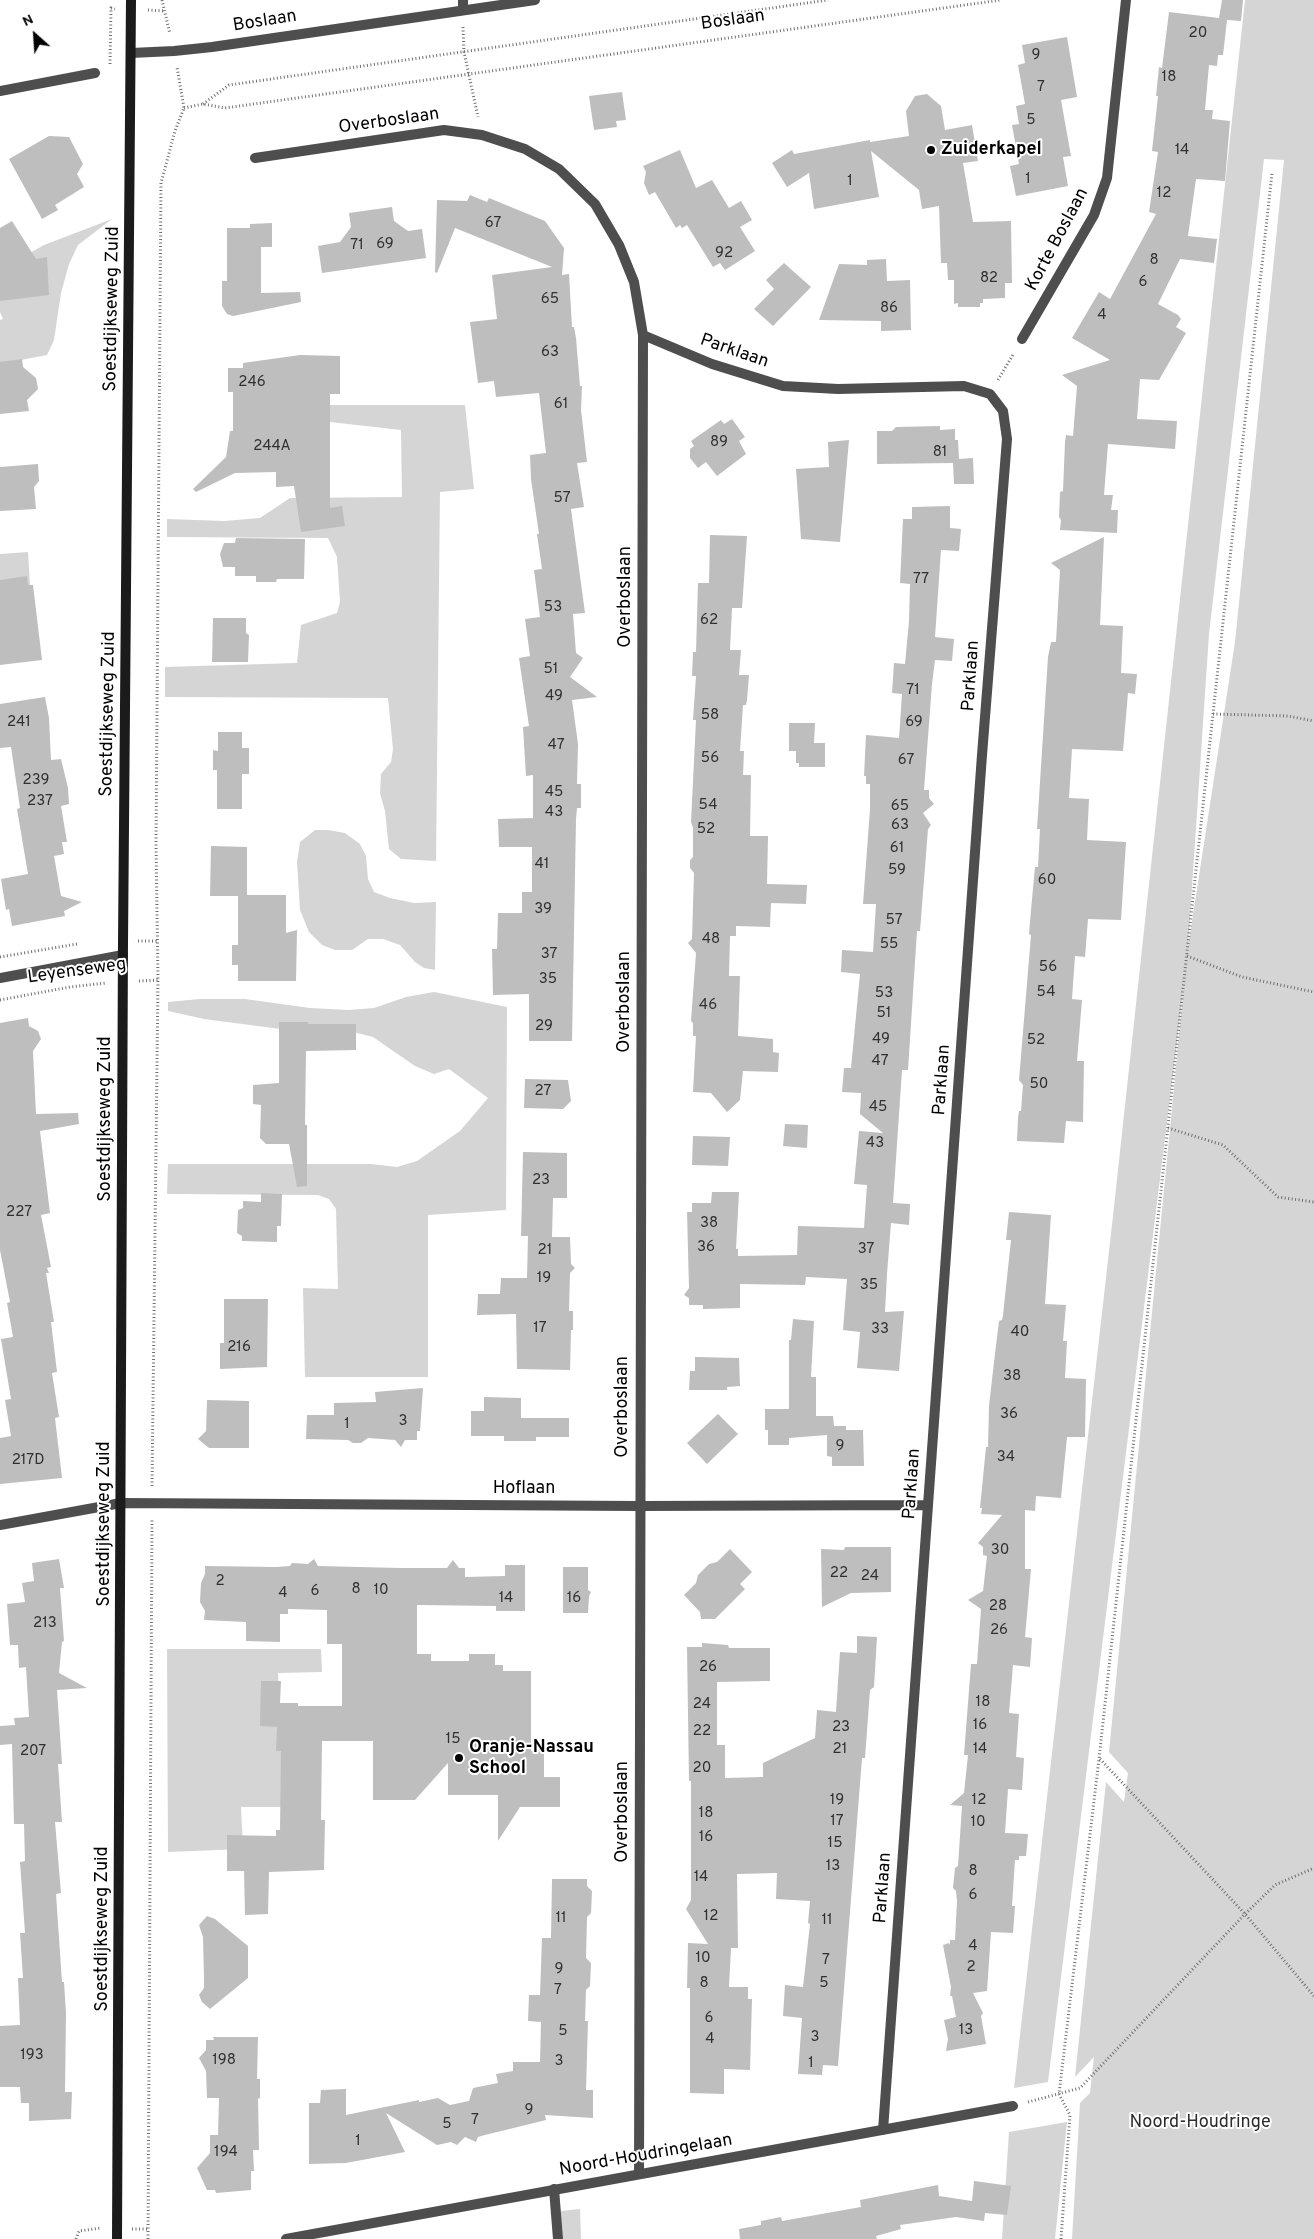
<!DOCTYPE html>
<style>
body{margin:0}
#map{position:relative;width:1314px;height:2239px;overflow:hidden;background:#fff;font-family:Overpass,sans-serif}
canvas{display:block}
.north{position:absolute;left:10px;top:10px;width:50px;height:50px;-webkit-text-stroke:4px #fff;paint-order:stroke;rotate:334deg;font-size:14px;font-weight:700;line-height:20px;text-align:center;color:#000}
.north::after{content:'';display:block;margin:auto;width:18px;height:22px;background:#000;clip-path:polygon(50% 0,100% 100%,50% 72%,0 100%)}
</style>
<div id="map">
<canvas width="1314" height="2239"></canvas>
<div class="north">N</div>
</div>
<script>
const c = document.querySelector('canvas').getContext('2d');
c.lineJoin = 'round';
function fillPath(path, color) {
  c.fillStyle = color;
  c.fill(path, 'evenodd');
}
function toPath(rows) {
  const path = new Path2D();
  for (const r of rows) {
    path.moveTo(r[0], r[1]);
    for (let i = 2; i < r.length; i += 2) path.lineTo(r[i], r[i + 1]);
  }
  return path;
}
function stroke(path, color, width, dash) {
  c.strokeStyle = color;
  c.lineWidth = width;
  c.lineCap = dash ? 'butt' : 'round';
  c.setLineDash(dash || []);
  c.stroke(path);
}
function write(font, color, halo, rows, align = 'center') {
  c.font = font + ' Overpass,sans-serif';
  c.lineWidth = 4;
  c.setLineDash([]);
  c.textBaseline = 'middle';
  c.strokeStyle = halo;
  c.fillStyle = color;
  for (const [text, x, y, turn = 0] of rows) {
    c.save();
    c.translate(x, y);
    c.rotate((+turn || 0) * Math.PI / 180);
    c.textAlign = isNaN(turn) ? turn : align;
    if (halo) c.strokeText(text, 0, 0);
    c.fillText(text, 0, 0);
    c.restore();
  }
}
fillPath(toPath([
 [1245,0,1314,0,1314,2239,1072,2239,1080,2103,1090,2093,1094,2057,1075,2077,1106,1782,1124,1802,1128,1773,1109,1752,1184,985,1048,2082,1014,2088,1113,1216],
 [1264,159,1284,160,1235,642,1188,947,1209,634],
 [112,219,78,245,69,264,61,293,54,340,47,355,0,364,0,320,3,319,0,312,0,290,17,260,44,245],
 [330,405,465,405,474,489,440,492,436,861,401,859,389,849,385,811,380,793,381,774,391,762,393,749,388,698,165,697,165,667,297,663,301,625,337,613,340,602,337,557,328,538,167,537,167,519,224,521,260,518,290,498,402,497,401,430,330,422],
 [28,552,31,601,0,604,0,554],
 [315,830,328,830,345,833,360,844,366,856,368,879,374,892,390,898,414,903,436,902,435,970,424,968,415,962,400,945,383,939,368,939,352,950,335,950,322,945,309,932,300,910,297,862,300,842],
 [434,992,507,1007,506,1210,428,1215,428,1377,305,1377,303,1288,338,1289,336,1209,329,1199,318,1195,167,1194,168,1164,371,1164,397,1167,417,1161,460,1131,488,1098,449,1069,434,1074,415,1066,373,1037,353,1032,334,1036,204,1019,168,1011,168,1002,200,999,245,999,310,1008,349,1010,374,1008,406,997],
 [167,1649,321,1649,322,1672,278,1673,285,1807,241,1807,243,1849,168,1852],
 [1067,2122,1055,2239,1002,2239,1009,2132],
 [580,2209,581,2239,561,2239,561,2211]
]), '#d5d5d5');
fillPath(toPath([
 [1222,0,1243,0,1241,21,1227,20,1223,55,1218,55,1217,66,1209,65,1205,110,1213,110,1212,119,1230,121,1225,181,1196,179,1188,236,1217,239,1214,263,1180,259,1158,304,1178,315,1181,319,1176,327,1186,333,1159,380,1140,379,1137,419,1177,421,1175,449,1108,444,1104,495,1113,495,1111,510,1118,510,1117,533,1060,530,1061,520,1059,517,1060,492,1063,491,1065,442,1066,435,1073,436,1077,386,1062,375,1110,360,1072,338,1099,292,1110,299,1156,214,1149,212,1158,152,1152,151,1158,96,1156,96,1159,67,1162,68,1169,12,1219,18],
 [1067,37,1077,97,1061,100,1071,156,1063,157,1068,186,1016,196,1010,166,1019,164,1012,125,1019,124,1016,106,1025,104,1018,65,1025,63,1022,45],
 [622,92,626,120,616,121,617,127,594,130,589,96],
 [927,94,941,106,945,130,972,125,978,161,963,163,973,222,1011,221,1012,283,1005,283,1005,298,983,299,983,303,980,303,980,307,958,307,958,303,954,304,954,280,948,280,947,263,941,263,939,206,922,209,919,190,871,151,879,197,814,209,809,173,787,187,772,163,792,150,794,154,870,140,870,142,909,136,906,111,915,96],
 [49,136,69,137,83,164,77,174,84,187,55,205,58,210,42,219,9,159],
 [680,150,696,188,712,180,729,208,741,201,752,220,740,227,755,251,725,270,720,263,713,267,687,225,682,228,680,225,676,228,655,192,649,195,644,183,646,172,643,166],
 [470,195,487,202,489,198,545,221,564,248,562,275,569,274,572,327,574,327,576,338,580,386,582,386,581,410,587,462,577,463,584,507,571,509,585,613,573,614,576,653,583,658,570,677,597,697,572,700,578,744,577,784,581,784,581,808,577,808,576,819,572,1041,529,1041,529,994,493,995,492,949,497,949,498,913,522,913,522,892,532,892,532,847,499,847,498,819,533,818,533,775,526,776,523,727,529,726,519,658,530,656,525,619,540,617,534,570,542,569,537,534,539,534,531,479,530,455,546,453,539,393,496,397,494,381,478,383,470,322,497,319,492,275,552,267,455,228,437,273,435,272,437,200,467,201],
 [392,207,394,221,408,231,422,229,426,258,322,273,318,246,340,242,351,227,349,213],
 [12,221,36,259,47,257,49,295,0,301,0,228],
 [272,223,272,247,261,247,261,293,300,292,301,302,233,316,227,314,222,306,222,281,227,281,227,228,250,228,250,224],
 [886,259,887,281,910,280,911,330,881,331,881,321,819,320,839,264,867,265,867,260],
 [784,263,811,287,773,326,754,309,774,289,766,280],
 [300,355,340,356,340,394,330,394,330,508,342,506,345,526,301,532,294,486,276,487,276,472,235,473,196,492,193,489,226,457,230,431,233,431,233,392,228,392,228,368,243,368,243,363],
 [22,359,23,367,36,378,38,389,27,400,29,411,0,414,0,362],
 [732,419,745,437,739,441,746,454,717,476,706,462,698,468,690,458,690,449,694,446,691,441,721,420,724,424],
 [940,426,940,430,955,429,955,440,958,440,959,459,973,458,974,484,954,484,953,463,877,464,877,431,892,431,896,427],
 [849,440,840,542,801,539,796,469,829,467,828,442],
 [38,464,39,481,34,487,36,509,0,511,0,467],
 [950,506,950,528,961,529,959,551,941,550,935,637,954,639,952,661,935,660,932,684,924,790,929,790,929,798,934,804,923,813,931,825,928,829,920,931,917,931,908,1070,902,1070,893,1203,910,1204,909,1225,891,1223,887,1274,885,1312,904,1311,899,1371,857,1368,860,1332,843,1330,847,1279,806,1277,805,1285,740,1284,740,1308,703,1309,703,1305,689,1305,689,1298,684,1295,689,1288,687,1212,692,1212,692,1203,711,1203,712,1192,739,1192,736,1249,738,1249,738,1256,797,1255,798,1226,864,1228,867,1185,854,1184,859,1131,883,1133,860,1114,861,1093,842,1092,844,1068,851,1068,860,974,841,972,842,950,873,952,876,904,863,904,870,809,870,784,866,784,866,776,864,776,866,735,899,738,902,694,892,693,894,663,905,664,909,621,910,584,900,583,903,519,912,519,912,507],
 [710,535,747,536,742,608,732,608,730,650,741,650,739,675,749,675,747,700,746,705,743,705,740,751,744,751,743,775,751,775,750,836,768,836,767,884,807,885,806,904,771,903,770,927,736,926,736,936,730,936,729,976,740,976,738,1036,773,1039,773,1052,779,1053,778,1072,743,1071,740,1100,727,1112,711,1093,693,1092,696,1036,693,1036,693,1023,691,1021,696,953,688,943,692,939,694,873,690,868,690,860,693,857,693,828,691,822,696,720,693,720,696,676,692,676,693,652,696,652,698,583,709,583],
 [1104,537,1100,625,1123,626,1121,673,1137,674,1135,694,1128,693,1123,751,1072,749,1069,798,1089,799,1087,840,1126,842,1121,920,1088,919,1085,957,1075,956,1072,999,1082,1000,1077,1061,1084,1061,1083,1122,1066,1121,1064,1143,1017,1141,1018,1118,1019,1111,1021,1111,1023,1085,1019,1080,1031,935,1029,934,1031,910,1035,867,1038,867,1040,829,1037,829,1048,657,1051,642,1056,642,1060,570,1051,563],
 [236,538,305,539,304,579,277,579,276,582,256,582,256,576,235,576,235,567,223,567,220,554,224,543,235,543],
 [27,576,28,585,33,585,42,660,0,665,0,580],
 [213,618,246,618,246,633,249,635,248,662,212,662],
 [45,697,49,718,51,760,61,759,68,788,69,804,61,806,67,842,62,842,64,854,54,856,61,896,82,902,64,911,65,916,12,926,9,909,6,910,1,879,28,874,17,809,20,808,11,747,0,748,0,704],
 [789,723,815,723,814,743,825,743,825,767,799,767,799,763,796,763,796,751,789,751],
 [218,732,242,732,242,748,249,748,249,774,242,774,242,809,217,809,217,770,213,770,213,750,218,751],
 [211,846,247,847,247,895,286,895,286,933,297,930,296,981,238,981,238,965,232,965,232,945,238,945,238,896,210,896],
 [28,1018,29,1026,38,1031,41,1039,33,1051,36,1114,78,1113,79,1124,40,1131,50,1213,41,1215,51,1267,47,1268,49,1273,46,1273,54,1322,51,1322,57,1372,52,1373,59,1417,55,1418,62,1478,0,1484,0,1438,11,1436,5,1400,11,1399,1,1339,13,1337,7,1303,10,1302,0,1250,0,1023],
 [279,1022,308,1022,308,1024,356,1024,356,1050,306,1051,305,1125,307,1125,307,1186,297,1187,289,1144,266,1144,260,1138,261,1105,253,1104,253,1085,279,1083],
 [525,1079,568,1080,571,1101,563,1109,524,1108],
 [785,1124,808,1125,807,1148,783,1146],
 [693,1136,730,1137,728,1166,692,1165],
 [523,1152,567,1153,567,1198,553,1198,552,1237,570,1237,571,1264,575,1268,570,1273,569,1311,573,1311,573,1330,571,1330,570,1370,517,1369,516,1314,477,1315,478,1294,500,1294,501,1278,527,1278,528,1236,521,1236],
 [261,1193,282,1194,281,1226,277,1226,277,1242,242,1241,242,1236,237,1233,238,1210,243,1208,243,1201,261,1202],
 [1009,1212,1051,1215,1045,1304,1066,1305,1063,1341,1067,1341,1065,1378,1086,1379,1085,1437,1067,1437,1061,1498,1036,1496,1035,1511,1025,1510,1025,1569,1031,1569,1025,1637,1032,1638,1030,1667,1013,1665,1009,1713,1019,1714,1016,1757,1024,1758,1022,1790,1008,1789,1005,1833,1028,1834,1026,1856,1019,1856,1019,1860,1015,1860,1012,1906,1015,1906,1013,1933,991,1932,987,1991,973,1993,983,2013,981,2016,986,2044,946,2051,948,2039,944,2020,956,2017,952,1996,950,1996,951,1987,943,1945,949,1943,950,1945,950,1940,955,1940,957,1901,956,1891,953,1888,955,1868,958,1866,962,1806,950,1805,964,1793,968,1755,964,1755,971,1664,977,1664,981,1609,968,1600,983,1591,987,1556,983,1555,983,1547,978,1543,1002,1515,981,1514,982,1508,980,1508,986,1447,988,1447,989,1406,994,1362,999,1321,1002,1320,1003,1315,1011,1240,1006,1240],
 [224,1299,268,1299,267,1367,220,1369,220,1343,224,1343],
 [793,1319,814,1321,811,1377,816,1377,816,1416,833,1416,834,1426,846,1426,846,1430,863,1430,864,1466,832,1466,832,1457,827,1456,827,1435,789,1438,789,1445,768,1445,768,1430,765,1430,765,1409,789,1409,789,1340,791,1340],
 [695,1357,739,1358,740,1386,727,1387,727,1390,689,1390,690,1371,695,1371],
 [423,1388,420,1431,417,1431,417,1440,405,1440,401,1447,395,1440,368,1438,361,1443,353,1443,348,1440,306,1439,307,1415,334,1415,334,1403,376,1402,375,1392],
 [484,1397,521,1398,521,1418,569,1418,569,1437,536,1437,536,1441,504,1441,504,1436,471,1436,471,1411,484,1411],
 [207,1400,249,1401,249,1448,209,1448,198,1439,206,1431],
 [718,1414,738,1434,707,1464,687,1443],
 [845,1547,891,1547,891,1592,851,1593,822,1607,821,1549,844,1550],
 [730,1549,752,1572,740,1584,745,1589,715,1619,701,1619,700,1612,684,1595,696,1583,698,1575,709,1564,717,1562],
 [59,1559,64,1588,60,1588,64,1641,62,1642,59,1673,87,1688,57,1690,62,1764,58,1764,62,1822,55,1822,61,1893,56,1894,62,1982,64,1982,66,2013,65,2092,72,2092,71,2119,29,2121,29,2103,21,2103,20,2087,0,2087,0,2026,20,2025,18,1978,23,1978,20,1933,25,1933,20,1862,25,1861,24,1824,14,1824,12,1744,0,1745,0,1726,15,1725,14,1718,29,1717,26,1667,19,1668,18,1645,10,1645,7,1604,25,1602,22,1583,34,1581,32,1563],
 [314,1559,318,1566,401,1568,447,1568,453,1560,459,1568,465,1568,465,1577,505,1576,505,1565,525,1565,525,1611,496,1611,496,1606,417,1605,417,1654,431,1654,431,1661,469,1661,469,1654,495,1654,495,1665,503,1665,503,1671,531,1671,531,1751,544,1751,544,1777,560,1777,560,1807,520,1807,498,1841,498,1795,448,1795,448,1763,415,1800,373,1800,373,1741,322,1741,321,1820,325,1820,324,1870,269,1872,268,1914,245,1915,244,1871,227,1871,227,1835,276,1836,276,1830,280,1830,281,1751,276,1751,277,1727,260,1726,261,1681,281,1681,280,1703,298,1703,298,1706,342,1706,342,1644,327,1644,327,1610,288,1609,288,1614,280,1614,280,1642,246,1641,246,1622,204,1620,205,1611,200,1602,201,1583,205,1574,205,1566,276,1567,290,1566,292,1563,308,1564],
 [563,1567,588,1567,588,1590,591,1592,589,1596,588,1613,563,1613],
 [857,1636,877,1637,874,1687,870,1690,865,1758,862,1758,838,2066,823,2065,822,2075,798,2074,802,2018,783,2016,785,1985,803,1987,810,1924,808,1923,810,1901,776,1899,777,1873,737,1874,738,1948,731,1948,729,1987,748,1987,748,1999,752,1999,750,2070,724,2069,724,2094,690,2093,690,1988,687,1988,688,1943,708,1944,686,1909,691,1900,691,1781,689,1781,687,1647,702,1647,702,1643,728,1645,729,1648,770,1648,770,1681,717,1682,717,1745,725,1745,725,1778,763,1777,763,1763,815,1738,817,1710,836,1712,840,1652,857,1653],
 [552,1879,587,1879,587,1886,592,1891,591,1913,587,1917,586,1958,591,1963,590,1986,586,1990,585,2021,588,2021,586,2090,593,2090,593,2118,545,2115,546,2120,485,2135,478,2137,476,2142,465,2137,457,2145,451,2142,437,2145,386,2113,405,2152,346,2163,309,2164,309,2103,320,2103,321,2090,346,2089,346,2115,419,2100,419,2102,438,2098,450,2105,469,2101,473,2088,498,2083,496,2074,513,2071,513,2062,540,2062,541,2022,528,2021,529,1995,540,1995,542,1938,551,1938],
 [207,1916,215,1919,248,1946,248,1978,210,2009,202,2002,199,1995,204,1988,204,1978,203,1937,199,1925],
 [213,2037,258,2037,257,2079,260,2079,260,2099,258,2098,259,2150,253,2150,254,2171,251,2171,251,2190,216,2193,215,2190,207,2190,197,2168,210,2153,210,2135,218,2135,219,2098,207,2098,206,2071,199,2058,206,2050,206,2040,214,2040],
 [974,2181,1011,2186,1007,2215,985,2213,984,2221,956,2217,900,2225,901,2229,876,2236,877,2239,740,2239,739,2229,761,2225,761,2221,781,2217,782,2221,861,2207,860,2200,938,2185,939,2196,972,2201]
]), '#bebebe');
stroke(toPath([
 [162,0,170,34],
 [148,10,165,11],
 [463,27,464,52,478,117],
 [110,64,111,8,115,9],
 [203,104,229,85,828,0],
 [184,108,203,104,225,108,1001,0],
 [998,380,1014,353],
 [1213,714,1288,716,1314,721],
 [138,941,158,941],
 [1187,956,1242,977,1314,992],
 [0,957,77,944],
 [139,981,158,980],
 [0,1000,70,987,106,983],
 [1168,1128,1223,1145,1278,1197,1314,1202],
 [152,1486,158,980,156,844,161,183,175,131,184,108,177,67],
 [1100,1759,1245,1914,1314,1996],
 [1028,2102,1080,2088,1245,1914,1275,1885,1314,1868],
 [132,2229,149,2229],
 [76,2239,79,2231,101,2228],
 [148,2239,152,1520],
 [1061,2239,1070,2115,1059,2094,1099,1759,1272,173]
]), '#707070', 3, [1, 2.5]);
stroke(toPath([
 [554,2189,558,2239]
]), '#4e4e4e', 10);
stroke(toPath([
 [463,0,463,9],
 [0,91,95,73],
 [255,158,444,130,482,135,525,149,559,169,595,204,619,245,634,282,643,335,639,2174],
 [643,335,712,364,783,386,838,389,964,386,990,394,1003,411,1007,439,982,755,883,2130],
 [1022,339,1094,215,1107,178,1126,0],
 [0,1525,121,1503,639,1506,928,1505],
 [286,2239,1013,2106]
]), '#4e4e4e', 10);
stroke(toPath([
 [131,53,174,51,212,47,535,0],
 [0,978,123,955]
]), '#4e4e4e', 10);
stroke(toPath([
 [117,2239,123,942,131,0]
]), '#1b1b1b', 10);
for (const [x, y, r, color] of [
 [931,150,5,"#000"],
 [459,1758,5,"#000"]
]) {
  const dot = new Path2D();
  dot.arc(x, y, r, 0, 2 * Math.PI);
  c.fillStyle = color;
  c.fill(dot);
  stroke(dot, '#fff', 2);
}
write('15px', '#303030', null, [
 ["20",1198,34],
 ["9",1036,56],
 ["18",1169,78],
 ["7",1041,88],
 ["5",1031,121],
 ["14",1182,151],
 ["1",1028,180],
 ["1",850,182],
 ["12",1164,194],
 ["67",493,224],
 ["69",385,245],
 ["71",357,246],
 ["92",724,254],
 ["8",1154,261],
 ["82",989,279],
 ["6",1143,283],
 ["65",550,300],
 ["86",889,309],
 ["4",1102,316],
 ["63",550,353],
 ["246",252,383],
 ["61",561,405],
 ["89",719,443],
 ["244A",272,447],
 ["81",940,453],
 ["57",562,499],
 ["77",921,580],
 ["53",553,608],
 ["62",709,621],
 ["51",551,670],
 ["71",913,691],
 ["49",554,697],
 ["58",710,716],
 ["241",19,723],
 ["69",914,723],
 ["47",556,746],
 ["56",710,759],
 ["67",906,761],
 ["239",36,781],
 ["45",554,793],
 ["237",40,802],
 ["54",708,806],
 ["65",900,807],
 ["43",554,813],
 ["63",900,826],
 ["52",706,830],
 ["61",897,849],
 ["41",542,865],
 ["59",897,871],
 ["60",1047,881],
 ["39",543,910],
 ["57",894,921],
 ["48",711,940],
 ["55",889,945],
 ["37",549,955],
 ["56",1048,968],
 ["35",548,980],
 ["54",1046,993],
 ["53",884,994],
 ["46",708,1006],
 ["51",884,1014],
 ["29",544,1027],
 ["49",881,1040],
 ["52",1036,1041],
 ["47",880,1062],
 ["50",1039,1085],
 ["27",543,1092],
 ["45",878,1108],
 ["43",875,1144],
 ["23",541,1181],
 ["227",19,1213],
 ["38",709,1224],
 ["36",706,1248],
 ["37",866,1250],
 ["21",545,1251],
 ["19",544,1279],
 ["35",869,1286],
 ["17",540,1329],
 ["33",880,1330],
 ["40",1020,1333],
 ["216",239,1348],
 ["38",1012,1377],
 ["36",1009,1415],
 ["3",403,1422],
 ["1",347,1425],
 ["9",840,1447],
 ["34",1006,1458],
 ["217D",28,1461],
 ["30",1000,1551],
 ["22",839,1574],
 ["24",870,1577],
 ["2",220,1582],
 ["8",356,1590],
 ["10",381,1591],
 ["6",315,1592],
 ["4",283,1594],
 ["14",506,1599],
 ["16",574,1599],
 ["28",998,1607],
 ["213",45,1624],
 ["26",999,1631],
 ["26",708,1668],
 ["18",983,1703],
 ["24",702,1705],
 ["16",980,1726],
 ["23",841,1728],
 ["22",702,1732],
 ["15",453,1740],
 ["21",840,1750],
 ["14",980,1750],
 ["207",33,1752],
 ["20",702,1769],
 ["19",837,1801],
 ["12",979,1801],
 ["18",706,1814],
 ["17",837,1822],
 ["10",978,1823],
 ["16",706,1838],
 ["15",835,1844],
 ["13",833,1867],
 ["8",973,1872],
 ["14",701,1878],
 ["6",973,1896],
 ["12",711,1917],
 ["11",561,1919],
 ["11",827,1921],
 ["4",973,1947],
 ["10",703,1959],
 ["7",826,1961],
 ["2",971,1968],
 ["9",559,1970],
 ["8",704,1984],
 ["5",824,1984],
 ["7",558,1991],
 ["6",709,2019],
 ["13",966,2031],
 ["5",563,2032],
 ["3",815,2038],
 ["4",710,2040],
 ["193",32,2056],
 ["198",224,2061],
 ["3",559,2062],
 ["1",811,2064],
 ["9",529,2111],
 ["7",475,2121],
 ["5",447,2125],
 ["1",358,2142],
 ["194",226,2153]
]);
write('18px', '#000', '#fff', [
 ["Boslaan",733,21,-8],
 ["Boslaan",265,22,-9],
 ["Overboslaan",389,122,-8],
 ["Korte Boslaan",1058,240,-62],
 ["Soestdijkseweg Zuid",113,309,-89],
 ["Parklaan",734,352,19],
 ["Overboslaan",626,597,-90],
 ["Parklaan",972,676,-86],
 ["Soestdijkseweg Zuid",109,714,-89],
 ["Leyenseweg",77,972,-8],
 ["Overboslaan",625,1002,-90],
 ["Parklaan",943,1080,-86],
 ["Soestdijkseweg Zuid",106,1119,-90],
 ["Overboslaan",623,1407,-90],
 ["Parklaan",913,1484,-86],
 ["Hoflaan",524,1489],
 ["Soestdijkseweg Zuid",105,1524,-90],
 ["Overboslaan",623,1812,-90],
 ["Parklaan",884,1888,-86],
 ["Soestdijkseweg Zuid",103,1929,-90],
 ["Noord-Houdringelaan",646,2156,-10]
]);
write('bold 18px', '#000', '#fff', [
 ["Zuiderkapel",941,150],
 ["Oranje-Nassau",469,1748],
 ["School",469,1769]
], 'left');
write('18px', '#2c2c2c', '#fff', [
 ["Noord-Houdringe",1200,2123]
]);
</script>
